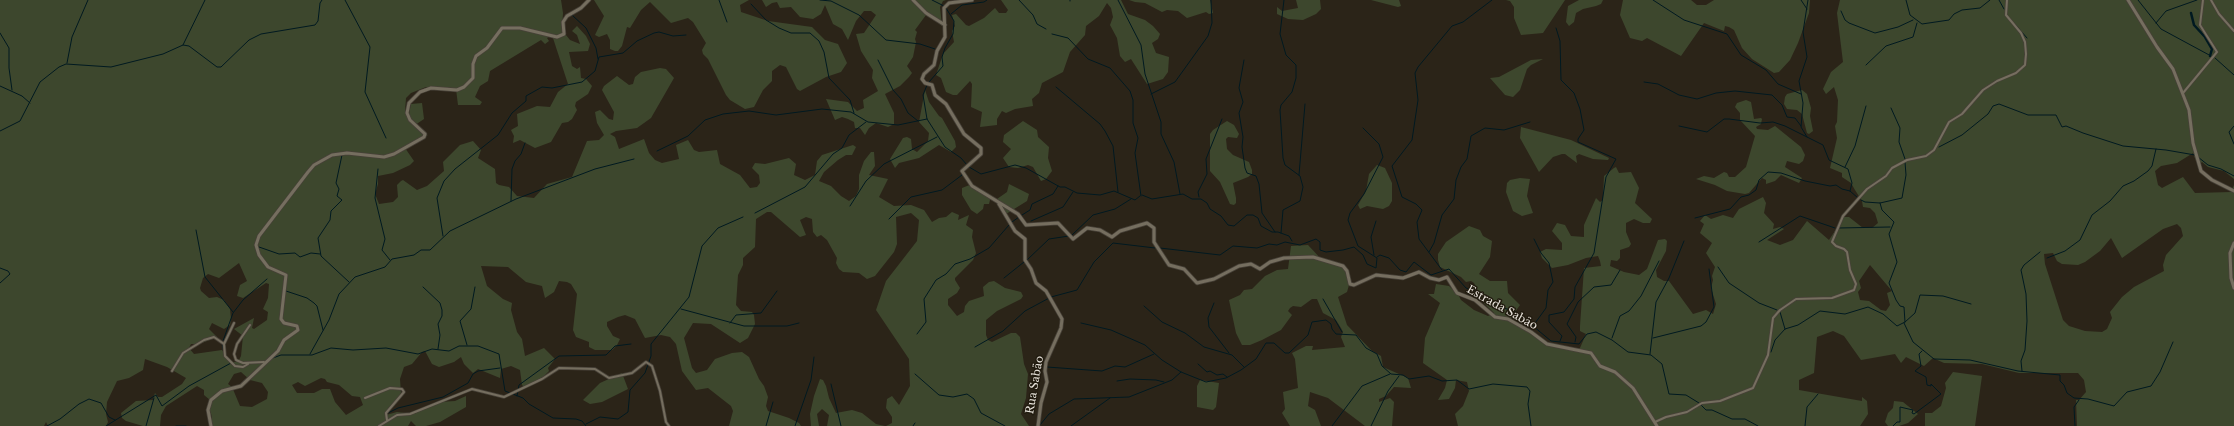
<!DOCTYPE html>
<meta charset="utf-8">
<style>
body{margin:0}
canvas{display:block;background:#2b2418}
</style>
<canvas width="2234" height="426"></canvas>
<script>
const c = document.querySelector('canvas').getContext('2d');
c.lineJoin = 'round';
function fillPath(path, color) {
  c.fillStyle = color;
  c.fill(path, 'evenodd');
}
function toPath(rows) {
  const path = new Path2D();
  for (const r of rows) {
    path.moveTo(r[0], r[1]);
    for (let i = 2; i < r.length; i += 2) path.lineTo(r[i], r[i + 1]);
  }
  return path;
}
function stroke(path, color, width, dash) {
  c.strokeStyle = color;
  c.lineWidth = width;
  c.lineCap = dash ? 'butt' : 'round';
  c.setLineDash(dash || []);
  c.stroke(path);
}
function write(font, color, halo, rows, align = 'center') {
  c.font = font + ' "Libre Baskerville",serif';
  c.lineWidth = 3;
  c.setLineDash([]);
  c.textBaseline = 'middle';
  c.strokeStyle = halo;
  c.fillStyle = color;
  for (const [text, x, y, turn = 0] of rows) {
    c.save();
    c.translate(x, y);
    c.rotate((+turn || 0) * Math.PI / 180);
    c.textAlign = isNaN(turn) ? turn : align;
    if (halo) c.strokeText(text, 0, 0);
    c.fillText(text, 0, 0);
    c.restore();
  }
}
fillPath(toPath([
 [0,0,561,0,563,13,562,30,570,40,580,44,577,35,572,31,577,26,586,36,590,44,588,51,569,52,572,66,577,69,580,67,581,78,586,79,592,86,588,94,576,102,575,106,577,110,572,119,568,122,562,123,551,142,535,148,520,140,513,143,514,136,511,130,518,126,517,114,537,106,550,107,558,92,568,84,552,35,547,38,549,41,545,44,541,40,490,71,488,81,480,86,475,97,482,102,480,105,458,105,456,89,447,87,426,87,411,93,406,98,405,111,407,114,409,114,411,104,422,103,424,119,415,125,425,135,428,135,405,148,414,161,410,165,393,173,378,176,378,184,375,194,379,204,393,202,398,197,397,185,401,181,403,180,417,190,427,186,444,171,443,162,460,145,473,141,481,150,478,158,495,169,496,183,499,185,509,187,517,196,534,198,547,184,572,177,587,141,599,140,604,135,597,123,595,112,600,110,609,119,613,120,614,112,602,90,604,86,617,76,629,85,633,84,635,77,641,72,660,68,666,69,674,78,651,118,637,128,616,131,610,134,615,137,619,149,644,139,649,153,655,160,662,163,679,159,676,145,688,140,694,150,699,152,717,150,720,164,740,175,750,188,757,187,760,183,759,175,752,168,755,163,765,164,789,158,796,164,794,175,805,180,815,175,817,161,822,155,853,145,856,147,852,155,846,155,838,160,824,172,819,181,831,186,841,196,849,201,856,196,859,189,859,175,864,161,871,152,874,152,875,166,869,175,888,179,879,197,894,206,911,205,924,210,932,222,939,218,946,217,952,212,959,215,958,220,969,215,966,225,973,230,972,237,976,253,973,260,955,278,955,280,960,288,957,293,948,299,948,305,957,316,964,312,965,306,969,301,984,296,983,287,989,282,994,281,1005,288,1021,292,1023,296,1021,299,997,311,986,320,986,335,988,340,992,342,1011,333,1016,333,1020,337,1024,364,1028,374,1026,398,1021,414,1029,426,886,426,892,423,892,417,886,408,887,399,892,396,899,405,910,386,909,359,876,310,886,281,917,241,919,220,911,213,896,217,897,244,894,252,875,276,867,279,859,273,843,272,839,269,836,263,837,258,827,240,821,235,817,237,813,232,812,219,806,217,800,220,806,235,800,237,771,212,767,212,756,219,755,247,743,258,743,265,738,275,736,305,741,311,752,312,754,315,755,324,748,338,740,343,711,324,693,323,684,338,692,368,696,373,707,370,715,359,732,353,742,352,749,357,759,379,764,386,768,397,766,406,768,411,789,418,799,423,801,426,729,426,733,411,731,406,708,388,696,390,682,371,676,344,670,337,661,335,645,338,635,319,625,315,618,317,607,322,607,326,613,336,620,339,617,345,612,350,595,350,589,347,589,342,576,337,573,330,577,294,571,284,567,282,559,281,554,292,545,298,542,286,526,282,508,267,481,266,487,286,503,299,512,303,511,310,517,332,522,339,525,356,544,348,555,359,548,368,549,371,543,377,524,387,522,385,520,370,511,366,501,369,500,378,478,369,473,373,464,364,461,357,454,362,439,367,432,364,425,351,422,352,412,364,404,367,400,379,401,393,386,415,397,412,414,414,439,402,455,401,466,396,466,407,440,422,426,426,416,426,411,421,408,426,210,426,212,417,208,404,210,400,204,395,204,390,197,386,166,406,161,415,160,426,143,426,126,421,122,418,121,413,136,401,153,400,155,393,158,397,162,397,182,384,186,378,167,367,145,359,143,370,129,378,117,381,107,402,106,414,108,422,106,426,48,426,46,422,44,426,0,426],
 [239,263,247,281,240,285,237,296,243,298,266,283,269,284,268,298,263,309,268,312,267,320,254,329,252,328,254,318,234,329,243,336,241,356,238,362,230,362,222,350,194,354,189,348,191,344,199,344,217,337,209,329,212,323,224,329,230,325,231,319,230,309,224,300,217,297,209,298,201,291,200,288,203,278,208,274,219,278],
 [241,372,250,380,262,383,268,392,267,399,252,407,240,406,232,387,228,384,234,374],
 [321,378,325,379,327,382,339,385,352,396,360,397,363,405,346,415,335,402,330,389,322,389,314,393,297,393,292,385,298,382,305,386],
 [594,0,749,0,740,5,741,12,768,21,812,27,825,40,838,44,847,63,841,72,826,77,800,91,797,89,786,67,780,65,772,71,772,81,763,90,754,107,745,109,730,100,726,95,708,59,703,54,702,50,706,43,693,22,688,18,671,23,650,2,641,10,630,28,627,27,622,46,618,51,615,51,610,49,610,40,607,34,599,37,595,35,604,16],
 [762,0,946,0,943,1,940,7,942,26,929,15,926,15,915,30,917,32,915,39,916,42,913,57,907,66,912,73,909,77,900,86,885,94,894,113,894,124,888,127,876,123,869,128,865,135,860,128,855,128,854,122,848,119,842,117,835,120,826,99,848,102,857,111,864,108,863,100,878,91,872,78,873,70,861,51,856,34,864,33,876,15,871,11,864,11,856,21,848,40,842,29,833,24,825,5,821,14,813,19,800,17,791,7,780,8,777,2,772,3,766,7],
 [1001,0,1121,0,1128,14,1145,20,1153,26,1160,34,1158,39,1152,43,1156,53,1169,57,1168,72,1163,79,1147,84,1131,59,1125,62,1120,56,1117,38,1110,25,1113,17,1111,8,1107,3,1099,16,1086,26,1085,35,1070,52,1063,72,1042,83,1039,93,1032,99,1033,106,1015,109,1006,113,1002,111,997,119,997,125,980,127,982,112,971,107,972,84,970,81,957,95,953,95,946,92,941,78,936,75,943,54,954,42,952,31,955,26,952,15,956,14,966,25,969,26,984,18,995,8,999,13,1006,13,1008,10],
 [1129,0,1210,0,1213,13,1209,14,1206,12,1187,18,1178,11,1167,10,1162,12,1145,3,1135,2],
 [1296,0,1320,0,1321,9,1316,14,1303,20,1288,19,1277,14,1277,7,1282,11,1298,8],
 [1371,0,1399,0,1401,6,1398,7],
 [1506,0,1565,0,1543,33,1521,35,1514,18,1514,7,1510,1],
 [1579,0,1603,0,1601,4,1596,6,1583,9,1576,13,1574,22,1569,26,1566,22,1568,6],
 [1623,0,1691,0,1697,5,1706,5,1714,0,1810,0,1809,13,1798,43,1790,60,1779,72,1774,73,1752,59,1742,48,1734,30,1729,27,1725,26,1724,31,1704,23,1681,56,1647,38,1642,41,1630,38,1620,15],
 [1840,0,2234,0,2234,179,2224,171,2208,167,2202,162,2198,166,2193,153,2177,163,2161,166,2155,171,2158,185,2162,188,2183,177,2195,193,2231,192,2234,185,2234,426,2077,426,2076,400,2079,400,2086,392,2084,380,2078,373,2019,373,1982,364,1944,363,1933,358,1924,366,1906,357,1901,363,1895,354,1861,360,1844,336,1833,331,1817,337,1814,373,1799,380,1799,390,1862,401,1862,397,1867,401,1868,414,1860,426,1458,426,1455,414,1463,406,1469,391,1467,382,1456,380,1455,388,1449,399,1438,400,1445,388,1447,380,1423,363,1425,338,1440,303,1428,294,1434,294,1436,284,1449,286,1458,294,1461,300,1474,310,1488,316,1494,313,1483,302,1474,283,1471,281,1466,282,1461,277,1440,267,1438,260,1438,254,1446,242,1469,226,1480,230,1483,236,1492,241,1490,257,1479,274,1490,281,1507,281,1508,293,1520,305,1515,312,1515,320,1548,343,1573,348,1580,348,1586,334,1580,331,1580,326,1584,268,1601,266,1600,261,1598,256,1586,258,1568,265,1552,268,1542,258,1540,252,1546,249,1562,250,1562,243,1552,231,1557,223,1565,225,1571,236,1584,237,1584,225,1596,198,1600,202,1603,200,1604,176,1614,168,1616,167,1619,173,1631,172,1639,188,1635,203,1652,219,1650,223,1643,223,1634,219,1626,223,1626,232,1631,244,1629,247,1620,250,1620,258,1617,261,1611,260,1610,266,1624,272,1639,275,1647,269,1658,240,1665,239,1667,241,1666,251,1656,270,1657,277,1664,281,1669,281,1693,314,1706,310,1713,314,1716,304,1711,288,1713,280,1712,276,1715,267,1706,253,1712,243,1700,233,1704,224,1700,221,1705,215,1711,219,1723,215,1733,218,1739,209,1763,197,1766,203,1764,213,1774,224,1773,229,1780,227,1784,229,1767,240,1780,245,1793,240,1807,221,1829,240,1844,217,1849,217,1863,228,1872,228,1878,223,1875,213,1870,208,1863,207,1862,201,1855,190,1851,183,1842,177,1842,173,1830,168,1837,138,1835,126,1837,122,1838,100,1834,87,1826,94,1823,89,1831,72,1843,62,1837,13],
 [2177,224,2181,228,2183,236,2166,255,2163,265,2164,271,2134,287,2122,297,2110,312,2112,318,2107,329,2102,332,2085,331,2069,326,2063,320,2045,264,2044,254,2053,253,2057,261,2062,264,2078,265,2085,262,2100,251,2111,238,2122,258,2163,229],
 [1870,265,1892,291,1887,293,1890,305,1886,311,1881,310,1869,301,1860,300,1858,292,1861,288,1859,281],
 [1543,59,1531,65,1527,69,1520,90,1513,97,1505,95,1490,78,1499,77,1531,60],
 [925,90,929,102,939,116,942,118,955,141,956,147,951,152,939,145,919,158,899,163,895,168,890,159,903,138,907,137,911,139,912,149,917,152,928,141,929,133,919,122],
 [1802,90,1807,94,1811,108,1810,116,1813,131,1809,134,1807,133,1802,114,1797,110,1787,109,1784,104,1785,97,1787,94],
 [1746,100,1751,102,1754,119,1761,118,1762,119,1761,124,1756,127,1757,129,1768,130,1775,126,1801,147,1805,155,1803,161,1799,164,1787,161,1785,167,1802,178,1799,183,1781,175,1775,181,1766,184,1766,180,1762,178,1749,193,1745,194,1727,191,1715,185,1696,179,1704,176,1714,178,1724,172,1727,173,1729,177,1735,177,1746,167,1755,136,1740,120,1740,113,1735,107,1737,103],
 [1023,121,1037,130,1038,137,1049,147,1048,158,1052,171,1046,179,1041,181,1033,167,1028,165,1018,168,1009,167,1003,158,1011,149,1003,142,1004,135],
 [1227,121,1234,125,1239,134,1237,138,1228,137,1226,139,1227,149,1233,155,1249,162,1252,170,1252,174,1248,177,1233,183,1236,198,1236,203,1234,205,1230,204,1220,182,1210,171,1210,134,1213,130],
 [1521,127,1571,140,1609,158,1608,160,1593,159,1579,154,1576,156,1577,163,1565,154,1562,154,1553,157,1539,172,1520,138],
 [1377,165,1385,168,1392,183,1392,201,1389,206,1383,209,1367,206,1360,209,1358,205,1366,191,1369,174],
 [1520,178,1530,179,1527,196,1533,213,1522,216,1513,211,1506,192,1507,183,1510,180],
 [972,184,989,196,990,200,989,204,984,204,983,209,977,214,971,210,962,195,962,188],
 [1009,184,1029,194,1027,201,1006,214,997,199,1007,192],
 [1308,245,1322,260,1341,265,1347,275,1349,285,1347,292,1338,297,1347,325,1372,351,1381,356,1383,367,1408,378,1411,388,1394,387,1386,396,1379,399,1379,402,1390,398,1394,402,1392,426,1365,426,1328,398,1310,392,1308,406,1315,410,1321,426,1290,426,1282,413,1285,409,1283,392,1298,388,1295,359,1292,353,1306,346,1313,346,1312,350,1345,347,1341,337,1343,332,1341,328,1336,320,1323,313,1317,299,1312,299,1301,307,1293,306,1290,308,1288,311,1292,315,1281,330,1262,340,1250,345,1242,345,1236,333,1229,300,1240,295,1244,290,1252,289,1265,276,1277,270,1288,269,1291,246],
 [1953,372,1982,376,1975,426,1925,426,1925,413,1932,413,1941,406,1946,388,1945,383],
 [622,373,628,389,602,402,590,404,583,400,600,383],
 [820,379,823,380,826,386,829,398,836,413,852,410,862,413,876,424,885,426,827,426,829,415,822,409,817,414,819,426,811,426,810,414,814,396],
 [1200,380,1219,383,1216,407,1213,410,1197,407,1197,386],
 [1894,401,1903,402,1918,414,1908,423,1899,426,1888,426,1885,422,1888,413,1893,408]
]), '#3d472d');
stroke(toPath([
 [345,0,370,47,365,92,386,138],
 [719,0,727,22],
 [820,0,831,1,859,15,886,40,920,44,935,49],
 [932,0,944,6],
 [1019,0,1033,15,1037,24,1046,29],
 [1070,0,1070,1],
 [1118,0,1141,45,1145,74,1161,122,1161,134,1174,162,1180,194],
 [1653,0,1684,20,1727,34,1741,55,1766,70,1778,84,1801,94],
 [1801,0,1807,9],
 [1906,0,1910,15,1922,24,1949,20,1954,14,1962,10,1980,8,1990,0],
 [1999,0,2004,9],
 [2138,0,2161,29,2211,56],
 [751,4,766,20,779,28,791,33,810,33,819,41,824,52,829,78,850,100,854,113],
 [1841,11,1845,20,1849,23,1875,33,1898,27,1913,20],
 [951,14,962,5,984,2,987,0],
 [572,15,586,28,596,48,598,59],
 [2014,23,2027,38],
 [2156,23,2166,11,2197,0],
 [1556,28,1560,41,1561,80,1574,93,1580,109,1584,130,1578,139,1578,142,1616,159,1606,177,1594,253,1575,287,1574,299,1564,312,1549,315,1549,322,1562,336,1560,341],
 [0,33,9,48,9,68,12,90],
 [1052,34,1068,38,1088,59,1110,68,1130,91,1133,100,1133,123,1138,138,1135,153,1141,196],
 [183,45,205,0],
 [2215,58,2234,75],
 [878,60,893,90,901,99,908,113,918,121],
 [1244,60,1239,88,1243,102,1239,113,1243,137,1242,147,1245,168,1247,173,1256,176,1259,184,1262,213,1275,232],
 [67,63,72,37,88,0],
 [1866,65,1886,46,1913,37,1917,23],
 [929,82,943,66,942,57,945,48,953,34,954,21,946,8],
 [1644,82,1658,84,1679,95,1697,99,1716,93,1735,91,1772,95,1782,105,1787,117,1795,118,1801,126],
 [927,85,923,95,927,119,945,147,961,158,967,165],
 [0,86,22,96,30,103],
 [1056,87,1100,124,1105,131,1113,146,1118,192],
 [1151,94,1175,82,1208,36,1212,23,1211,0],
 [1891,108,1900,128,1899,142,1905,159],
 [1679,126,1707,132,1724,119,1729,119,1760,123,1773,122,1785,126,1823,145,1829,160,1848,169,1852,183,1850,191],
 [2234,126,2229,132,2234,144],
 [0,131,20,121,40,82,59,67,66,64,111,67,163,54,183,45,189,46,217,67,221,67,249,40,261,34,315,25,318,21,320,3,322,0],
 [1807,137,1801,127,1803,103,1799,81,1807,57,1803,32,1808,0],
 [1939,147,1962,135,1988,114,1993,106,1999,104,2028,115,2056,115,2062,127,2066,126,2083,133,2123,146,2166,150,2195,155],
 [657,151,688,136,705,120,723,114,749,111,776,115,822,109,851,112,868,122,898,125,927,119],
 [342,155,336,183,339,189,337,196,342,200,331,211,330,220,318,238,321,256,349,282],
 [2198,157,2208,165,2221,169,2234,176],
 [969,167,981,174,1015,165,1026,168,1060,187,1065,187,1077,193,1100,195,1114,191,1135,200,1140,196],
 [1845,167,1855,146,1866,106],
 [378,169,375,198,385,239,382,250,390,260],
 [1299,175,1305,104],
 [1142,195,1152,199,1183,194,1192,199,1201,199,1207,203,1210,209,1221,216,1228,225,1234,226,1247,215,1253,215,1258,218,1261,226,1272,232,1278,232,1289,236,1292,241],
 [1199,197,1198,192,1207,174,1206,159,1222,119],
 [1861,200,1865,202,1880,203,1902,198,1906,175,1905,162],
 [511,201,512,169,515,161,521,154,525,143],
 [1880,203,1882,210,1894,222,1889,234,1897,262,1889,283,1896,300,1900,306,1904,307,1905,322],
 [850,206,866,181,884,164,937,137],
 [755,213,805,187,833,154,842,148,849,135,866,122],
 [1022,215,1030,210,1032,204,1053,194,1058,186],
 [1695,218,1730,209,1741,197,1749,195,1756,190,1759,180,1768,172,1781,173,1805,181,1830,186,1836,185,1842,189,1850,191,1858,198],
 [889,219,911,197,942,190,962,175,962,173],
 [1031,221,1063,207,1073,192],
 [1012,222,1019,217],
 [1839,228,1890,227],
 [196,230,205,277,233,312],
 [1281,233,1283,210,1300,201,1303,187,1300,176,1285,165,1283,158,1280,110,1281,105,1292,92,1296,78,1296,65,1286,55,1280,34,1284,0],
 [1072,235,1093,215,1115,209,1131,199],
 [443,236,437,198,444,181,455,169,498,135,512,113,526,101,526,96,542,87,552,88,582,82,595,71,599,57,623,53,637,41,654,33,659,32,673,36,686,35],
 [1759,242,1800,216,1835,228],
 [259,247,279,254,295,253,300,257,311,253,320,254],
 [1160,248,1220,255,1233,246,1257,248,1269,244,1277,245,1285,242,1300,245,1316,239,1320,242,1320,250,1326,252,1343,250,1354,247,1363,255,1367,264,1376,268,1377,258,1358,246,1348,220,1350,213,1364,194,1383,157,1379,144,1363,128],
 [1429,252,1434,243,1442,215,1454,199,1456,180,1461,167,1467,159,1471,136,1485,128,1504,130,1530,122],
 [1374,255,1371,237,1376,221],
 [1377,257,1380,255,1389,258,1400,270,1406,272,1414,262,1431,275,1449,269,1466,288,1481,293,1499,307,1515,311,1551,341,1579,344,1587,334,1596,332,1612,340,1628,352,1651,355,1662,364,1669,394,1686,395,1699,403],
 [2047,258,2065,251,2080,240,2092,215,2110,201,2123,186,2134,181,2148,171,2152,166,2156,149],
 [1027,260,1049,239,1069,236],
 [1718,267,1729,283,1759,303,1777,310],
 [0,268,8,271,10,274,0,283],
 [1442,270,1419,239,1417,222,1422,210,1416,204,1402,197,1392,166,1412,140,1418,100,1415,73,1418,67,1452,26,1463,22,1492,0],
 [1004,278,1024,262],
 [423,287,440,303,442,310,442,316,438,324,440,335,438,349],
 [286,291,307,298,314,303,317,306,323,330],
 [1323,299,1342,332],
 [1214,303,1208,318,1209,327,1229,353],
 [1144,306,1162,322,1185,333,1204,347,1232,355,1244,367],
 [681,309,744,326,787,326,799,323],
 [1780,312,1785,329],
 [730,323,736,315,761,313,777,291],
 [1081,323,1111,330,1145,345,1162,360,1181,372,1206,382,1226,378,1241,370,1256,359,1266,343,1274,343,1285,353,1289,353,1308,335,1312,322,1326,320,1331,324,1332,329,1336,334,1356,335,1366,348,1377,354,1382,366,1391,374,1403,375,1409,379,1429,376,1442,381,1457,380,1469,389,1493,384,1527,387,1530,391,1528,404,1531,426],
 [1904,323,1913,342,1934,359,1970,360,2018,371,2060,375,2060,381,2064,385,2067,393,2074,398,2088,399,2114,406,2127,392,2151,386,2160,372,2173,342],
 [1533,326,1546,308,1548,290,1553,282,1549,263,1541,253,1534,239],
 [917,334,926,322,924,299,936,280,946,274,955,264,970,259,989,248,1009,225],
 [1612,338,1620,316,1629,311,1641,296,1659,261],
 [1653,338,1701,326,1706,322,1714,307,1709,269],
 [223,341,233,313,243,300,267,279],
 [1575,342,1576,337,1567,324,1578,302,1594,287,1611,285,1620,270],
 [222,344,224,353],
 [467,345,460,321,471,309,475,287],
 [975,347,1003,331,1025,311,1051,297,1077,290,1094,262,1113,243,1155,248],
 [1771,352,1775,340,1785,329,1798,325,1820,311,1845,314,1868,307,1883,314,1897,326,1905,322,1915,313,1920,295,1943,296,1971,304],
 [310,354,329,320,339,294,355,277,385,267,392,259,414,255,421,250,430,250,450,231,516,199,595,169,634,159],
 [1650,354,1656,302,1669,278,1684,241],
 [273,358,281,355,312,355,331,348,353,350,386,348,418,354,432,349,449,351,459,346,478,346,499,354,505,391,523,398,529,404,553,418,576,419,582,421,586,426],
 [1198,364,1207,372,1210,371,1217,375,1223,374,1227,377],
 [1047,367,1102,371,1115,366,1125,367,1154,354],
 [2022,371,2021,361,2025,350,2027,321,2026,294,2021,270,2024,265,2040,252],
 [915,374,939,395,953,397,967,394,974,399,981,413,1005,426],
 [1117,381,1130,379,1156,380,1164,382],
 [831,384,841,426],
 [517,396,519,385,559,356,606,355,615,346,631,344],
 [1701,405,1706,410,1712,410,1732,419,1745,419,1758,426],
 [388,413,398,408,443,397,468,383,473,374,478,371,500,368],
 [586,424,600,417,618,419,628,412,630,390,645,373,651,356,651,344,689,297,702,246,718,228,743,217],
 [1040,425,1049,414,1074,399,1129,397,1172,380,1181,372],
 [47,426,60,419,79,404,89,399,101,403,109,417,115,420],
 [106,426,156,395,162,406,189,386,231,363],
 [146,426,154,398],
 [176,426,186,426],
 [766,426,773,402],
 [795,426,811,380,814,357],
 [913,426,915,423],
 [1071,426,1110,398],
 [1332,426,1362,386,1390,374],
 [1371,426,1388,391,1399,376],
 [1805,426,1807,407,1818,394],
 [1893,426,1897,422,1900,422,1900,407,1913,410,1912,413,1914,414,1941,394,1931,384,1931,386,1927,385,1926,377,1915,371,1921,366,1919,354,1922,351],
 [2075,426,2074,407,2079,400]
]), '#001920', 1);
stroke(toPath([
 [2191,13,2194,25,2205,37,2212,49,2210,56]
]), '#001920', 2.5);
const street = toPath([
 [2211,0,2219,14,2234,31],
 [2183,93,2217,52,2200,25,2203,0],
 [234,323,224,344,225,356,235,366,243,367,248,364],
 [250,325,237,344,234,354,236,360,243,363,264,362],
 [172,371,183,353,204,340,214,337,224,344],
 [365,398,390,388,402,389,404,392,386,413,387,420],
 [1655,422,1666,417,1687,412,1702,403,1720,401,1753,388,1768,355,1773,318,1780,310,1796,299,1832,298,1854,290,1856,284,1850,270,1847,252,1844,249,1836,246,1832,242,1843,216,1867,189,1886,176,1892,168,1907,160,1926,156,1934,150,1949,122,1962,114,1983,90,1997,81,2016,73,2025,65,2026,54,2025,42,2021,33,2006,15,2007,0],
 [379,426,397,415,410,414,472,389,504,397,542,379,559,368,595,369,609,378,632,373,646,362,652,366,660,391,666,422,669,426]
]);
const secondary = toPath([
 [913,0,926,13,945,25],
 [972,0,949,3,944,8,945,37,937,51,934,65,924,74,922,79,925,83,932,85,935,95,946,104,964,134,981,148,981,154,962,171,972,186,1018,214,1026,225,1058,223,1073,239,1087,228,1100,230,1112,237,1120,231,1147,223,1154,228,1154,242,1169,265,1184,269,1197,283,1214,279,1239,266,1251,264,1260,269,1270,262,1284,258,1313,257,1343,266,1347,271,1350,284,1354,285,1376,275,1403,278,1419,272,1430,278,1439,280,1447,277,1457,293,1475,300,1495,317,1508,319,1531,332,1547,344,1591,353,1600,366,1615,372,1633,388,1657,426],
 [2128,0,2157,47,2173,69,2189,110,2193,143,2201,171,2212,180,2234,191],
 [999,204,1015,231,1025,239,1025,260,1031,269,1036,283,1046,291,1062,319,1061,328,1046,362,1045,371,1047,382,1041,403,1038,426],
 [2234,243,2230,253,2231,278,2234,288],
 [211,426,208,410,211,400,222,391,241,386,278,351,284,340,298,330,297,326,284,323,281,319,286,275,268,267,259,255,256,245,259,236,308,172,314,165,332,155,347,153,384,157,394,154,424,137,425,134,410,120,407,113,409,103,420,92,431,88,457,90,464,87,473,78,473,64,476,56,487,48,502,28,520,28,557,37,564,34,563,22,567,16,581,8,589,0]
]);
stroke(street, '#474138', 3.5);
stroke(secondary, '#474138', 4.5);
stroke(street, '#756e5f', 2);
stroke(secondary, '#756e5f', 3);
write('11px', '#eae5dd', '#211b0f', [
 ["Estrada Sabäo",1502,308,29],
 ["Rua Sabäo",1035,385,-80]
]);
</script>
